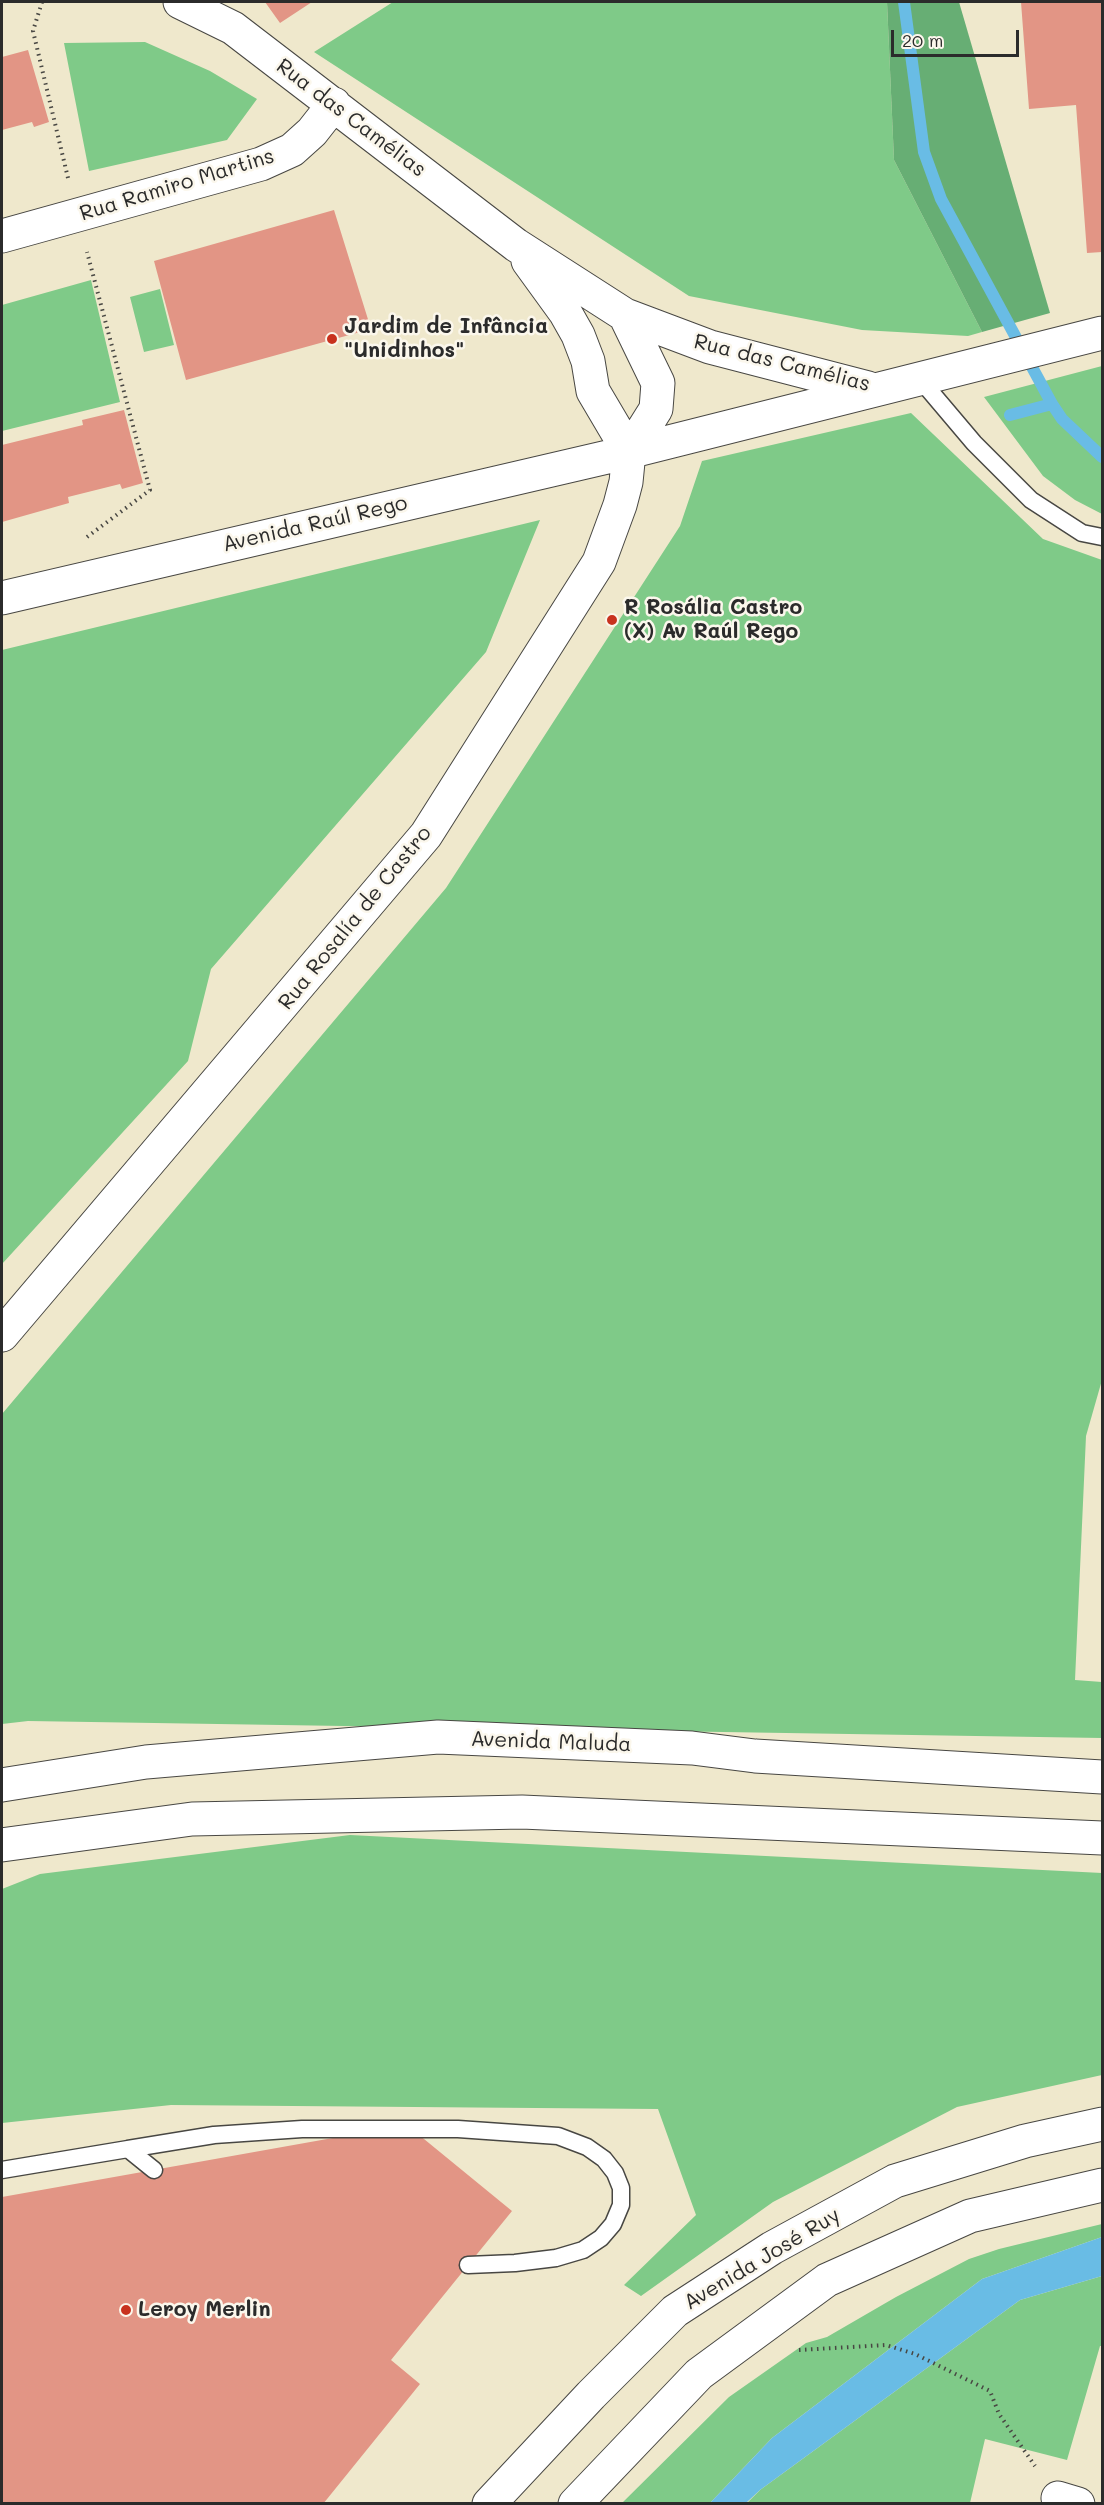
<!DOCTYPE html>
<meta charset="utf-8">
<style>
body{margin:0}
#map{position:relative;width:1104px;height:2505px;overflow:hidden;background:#efe8cc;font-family:Mali,sans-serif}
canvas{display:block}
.frame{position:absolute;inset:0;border:3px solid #2b2b2b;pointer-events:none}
.scale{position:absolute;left:891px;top:30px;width:128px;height:27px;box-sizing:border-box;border:3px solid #2b2b2b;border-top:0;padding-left:8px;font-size:18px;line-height:21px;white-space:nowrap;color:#2b2b2b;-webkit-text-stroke:4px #fbf7ec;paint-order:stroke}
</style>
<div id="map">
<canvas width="1104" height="2505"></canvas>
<div class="frame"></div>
<div class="scale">20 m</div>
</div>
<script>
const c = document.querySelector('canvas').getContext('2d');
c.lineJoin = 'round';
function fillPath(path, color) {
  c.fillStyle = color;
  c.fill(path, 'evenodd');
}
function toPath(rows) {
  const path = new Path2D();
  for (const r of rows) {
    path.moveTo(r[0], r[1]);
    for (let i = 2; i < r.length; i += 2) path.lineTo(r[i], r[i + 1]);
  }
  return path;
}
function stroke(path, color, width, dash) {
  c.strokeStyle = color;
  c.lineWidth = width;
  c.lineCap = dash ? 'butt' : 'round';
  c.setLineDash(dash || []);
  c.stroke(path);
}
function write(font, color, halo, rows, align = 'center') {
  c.font = font + ' Mali,sans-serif';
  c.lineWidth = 5;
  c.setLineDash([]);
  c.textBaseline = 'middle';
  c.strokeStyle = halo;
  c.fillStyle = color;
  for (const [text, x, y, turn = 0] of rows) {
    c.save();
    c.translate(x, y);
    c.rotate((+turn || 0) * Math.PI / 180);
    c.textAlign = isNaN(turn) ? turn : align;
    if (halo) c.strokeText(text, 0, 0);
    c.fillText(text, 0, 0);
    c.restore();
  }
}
fillPath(toPath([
 [393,2,887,2,894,160,982,332,968,336,862,330,689,296,314,52],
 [145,42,210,71,257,99,227,140,89,171,64,43],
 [91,280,120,402,2,431,2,305],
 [160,289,174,345,144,352,130,297],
 [1102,366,1102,514,1075,500,1043,476,984,397],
 [911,413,1043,539,1102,560,1102,1380,1086,1436,1075,1680,1102,1682,1102,1738,28,1721,2,1724,2,1414,446,888,680,526,702,461],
 [540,520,486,652,211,969,188,1061,2,1264,2,650],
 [350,1835,1102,1873,1102,2075,957,2107,773,2202,641,2296,624,2285,696,2215,658,2109,171,2105,2,2123,2,1889,40,1874],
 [1102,2224,1102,2237,982,2279,772,2438,710,2503,621,2504,729,2397,806,2343,827,2337,896,2297,969,2259,999,2249],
 [1102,2276,1102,2346,1100,2346,1067,2460,985,2439,970,2503,746,2504,760,2490,1020,2300]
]), '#7fca88');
fillPath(toPath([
 [887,2,959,2,1050,313,982,332,894,160]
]), '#67ae74');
fillPath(toPath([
 [1102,2237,1102,2276,1020,2300,760,2490,746,2503,710,2503,772,2438,982,2279]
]), '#69bce5');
stroke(toPath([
 [904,2,924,152,941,199,1052,404,1062,419,1102,457],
 [1010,415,1052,404]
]), '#69bce5', 12);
fillPath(toPath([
 [265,2,312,2,280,23],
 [1021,2,1102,2,1102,252,1087,253,1076,105,1029,109],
 [28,50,49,122,34,127,32,122,2,130,2,57],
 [334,210,371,329,186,380,154,261],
 [124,410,143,483,122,489,120,484,68,497,69,503,2,522,2,445,83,425,82,420],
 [413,2130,512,2211,391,2360,420,2384,323,2504,2,2504,2,2197,372,2131]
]), '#e29585');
const lane = toPath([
 [919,378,974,443,1031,500,1082,533,1102,537],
 [2,2170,128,2149],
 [154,2170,128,2149,214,2135,302,2129,458,2129,558,2136,587,2147,604,2159,615,2173,621,2188,621,2205,613,2224,601,2238,583,2250,556,2258,515,2263,468,2265]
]);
const street = toPath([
 [180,2,233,28,516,245,625,315,710,347,868,388],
 [2,236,261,164,292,150,312,132,334,104],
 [528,261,565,312,578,335,588,361,593,391,629,452],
 [2,598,629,452,1102,333],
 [2,1335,426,835,599,562,620,505,626,482,629,452,656,409,658,383,625,315],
 [1058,2498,1078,2504]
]);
const secondary = toPath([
 [2,1785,146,1762,438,1737,692,1748,755,1756,1102,1777],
 [2,1845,192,1819,522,1812,1102,1838],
 [489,2504,591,2395,675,2311,772,2248,895,2181,1025,2141,1102,2124],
 [575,2504,699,2374,827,2280,970,2216,1102,2185]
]);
stroke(lane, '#484743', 19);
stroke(street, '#484743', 35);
stroke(secondary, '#484743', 35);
stroke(toPath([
 [42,2,33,31,68,178],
 [87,537,150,490,87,252],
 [799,2350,886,2345,915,2354,990,2391,999,2414,1035,2466]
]), '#484743', 4, [1.5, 4.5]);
stroke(lane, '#fff', 16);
stroke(street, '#fff', 33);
stroke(secondary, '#fff', 33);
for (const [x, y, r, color] of [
 [332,339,6,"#c8321e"],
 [612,620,6,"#c8321e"],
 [126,2310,6,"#c8321e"]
]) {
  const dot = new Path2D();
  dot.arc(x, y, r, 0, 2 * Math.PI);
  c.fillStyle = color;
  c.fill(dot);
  stroke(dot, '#fbf7ec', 2);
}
write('21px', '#2b2b2b', '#fbf7ec', [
 ["Rua das Camélias",351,118,37],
 ["Rua Ramiro Martins",177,185,-17],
 ["Rua das Camélias",782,363,14],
 ["Avenida Raúl Rego",315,524,-13],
 ["Rua Rosalía de Castro",355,918,-51],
 ["Avenida Maluda",551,1742,2],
 ["Avenida José Ruy",762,2259,-31]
]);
write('bold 21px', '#2b2b2b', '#fbf7ec', [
 ["Jardim de Infância",344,327],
 ["\"Unidinhos\"",344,351],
 ["R Rosália Castro",624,608],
 ["(X) Av Raúl Rego",624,632],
 ["Leroy Merlin",138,2310]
], 'left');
</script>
